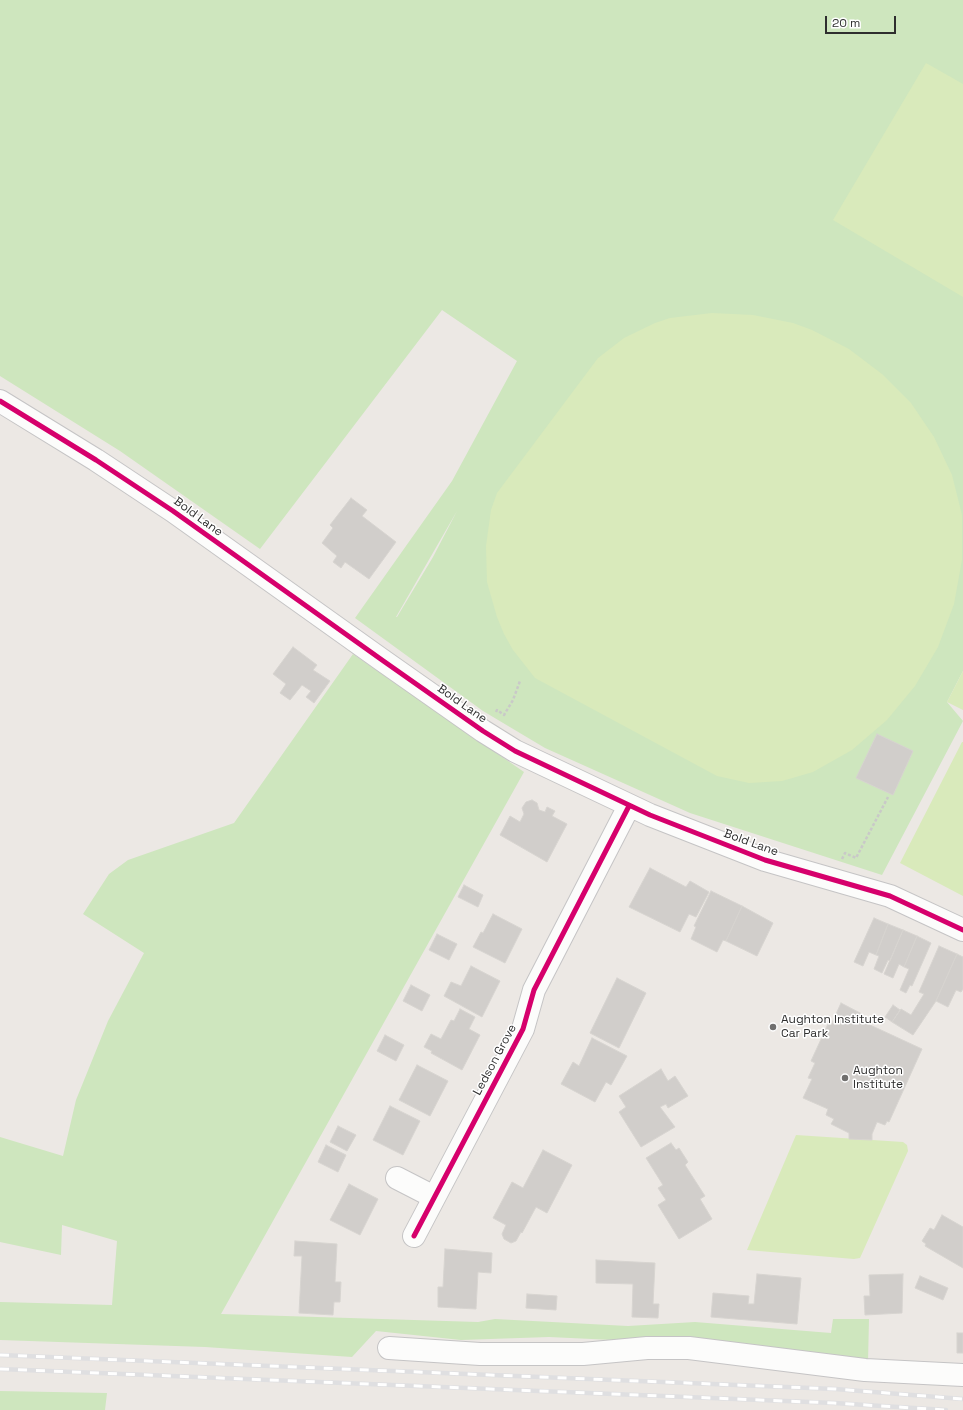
<!DOCTYPE html>
<style>
body{margin:0}
#map{position:relative;width:963px;height:1410px;overflow:hidden;background:#ece8e4;font-family:"Space Grotesk",sans-serif}
canvas{display:block}
.scale{position:absolute;left:825px;top:16px;width:71px;height:18px;box-sizing:border-box;border:2px solid #2e2e2e;border-top:0;padding-left:5px;font-size:12px;line-height:14px;white-space:nowrap;color:#2e2e2e;-webkit-text-stroke:3px #fff;paint-order:stroke}
</style>
<div id="map">
<canvas width="963" height="1410"></canvas>
<div class="scale">20 m</div>
</div>
<script>
const c = document.querySelector('canvas').getContext('2d');
c.lineJoin = 'round';
function fillPath(path, color) {
  c.fillStyle = color;
  c.fill(path, 'evenodd');
}
function toPath(rows) {
  const path = new Path2D();
  for (const r of rows) {
    path.moveTo(r[0], r[1]);
    for (let i = 2; i < r.length; i += 2) path.lineTo(r[i], r[i + 1]);
  }
  return path;
}
function stroke(path, color, width, dash) {
  c.strokeStyle = color;
  c.lineWidth = width;
  c.lineCap = dash ? 'butt' : 'round';
  c.setLineDash(dash || []);
  c.stroke(path);
}
function write(font, color, halo, rows, align = 'center') {
  c.font = font + ' "Space Grotesk",sans-serif';
  c.lineWidth = 3;
  c.setLineDash([]);
  c.textBaseline = 'middle';
  c.strokeStyle = halo;
  c.fillStyle = color;
  for (const [text, x, y, turn = 0] of rows) {
    c.save();
    c.translate(x, y);
    c.rotate((+turn || 0) * Math.PI / 180);
    c.textAlign = isNaN(turn) ? turn : align;
    if (halo) c.strokeText(text, 0, 0);
    c.fillText(text, 0, 0);
    c.restore();
  }
}
fillPath(toPath([
 [0,0,963,0,963,671,947,702,963,721,882,875,690,813,545,748,483,711,355,618,452,481,517,361,442,310,260,549,120,451,0,376],
 [457,511,433,557,397,617,396,617],
 [353,654,524,772,221,1314,478,1322,495,1319,628,1326,695,1322,831,1333,833,1319,869,1319,868,1362,613,1340,549,1337,461,1340,376,1331,352,1357,205,1347,0,1340,0,1302,112,1305,117,1241,62,1225,61,1255,0,1242,0,1137,63,1156,76,1100,108,1021,144,953,83,914,109,874,128,860,234,823],
 [0,1391,107,1393,105,1410,0,1410]
]), '#cee6be');
fillPath(toPath([
 [926,63,963,84,963,297,833,220],
 [712,313,753,315,793,323,812,330,849,349,882,374,911,403,934,437,952,475,962,515,962,560,954,604,938,647,915,686,887,720,852,750,813,772,782,781,749,783,717,776,535,678,513,650,504,634,497,617,487,582,486,546,491,510,497,493,598,358,624,338,655,323,670,318],
 [963,671,963,710,947,702],
 [962,742,963,742,963,896,900,863],
 [796,1135,903,1142,907,1145,908,1151,860,1258,854,1259,747,1250]
]), '#d9eabb');
const building = toPath([
 [351,498,367,510,362,516,396,542,369,579,345,562,341,568,333,562,337,556,322,543,333,528,330,525,351,498],
 [293,647,317,665,313,670,330,681,314,703,306,697,311,691,302,685,290,700,280,693,286,684,273,674,293,647],
 [877,734,913,751,893,795,856,778,877,734],
 [532,800,537,803,539,810,545,812,547,807,555,811,552,816,567,824,547,862,500,835,510,816,520,822,524,814,522,808,526,802,532,800],
 [650,868,686,887,690,881,709,892,696,917,689,914,680,932,629,907,650,868],
 [464,885,483,895,478,907,458,897,464,885],
 [711,891,742,906,726,941,723,940,717,952,691,939,696,927,694,926,711,891],
 [742,906,773,923,757,956,726,941,742,906],
 [493,914,522,929,505,963,473,947,481,932,483,933,493,914],
 [874,918,888,924,876,955,869,952,863,966,854,962,874,918],
 [888,924,903,930,890,961,888,960,882,973,874,969,879,956,876,955,888,924],
 [903,930,917,936,904,967,899,964,893,978,884,974,903,930],
 [437,934,457,944,449,960,429,950,437,934],
 [917,936,931,943,912,986,910,985,906,993,900,990,909,969,904,967,917,936],
 [939,946,957,954,936,1001,913,1035,892,1022,901,1009,911,1015,924,994,919,992,939,946],
 [957,954,963,957,963,989,961,992,956,990,948,1007,936,1001,957,954],
 [471,966,500,981,482,1017,444,996,451,982,461,986,471,966],
 [617,978,646,993,619,1048,590,1033,617,978],
 [411,985,430,995,422,1011,403,1001,411,985],
 [841,1003,862,1014,860,1018,869,1022,868,1024,922,1049,889,1122,887,1121,885,1125,877,1122,872,1134,872,1140,849,1139,849,1133,831,1124,834,1119,826,1115,828,1109,803,1098,812,1079,808,1078,815,1063,811,1061,828,1024,831,1025,841,1003],
 [893,1005,900,1010,892,1022,885,1017,893,1005],
 [460,1009,475,1017,469,1029,480,1035,462,1070,431,1053,432,1051,424,1047,431,1034,441,1039,451,1020,454,1021,460,1009],
 [385,1035,404,1045,396,1061,377,1051,385,1035],
 [592,1038,627,1056,611,1085,606,1082,595,1102,561,1084,573,1062,579,1066,592,1038],
 [417,1065,448,1081,430,1116,399,1100,417,1065],
 [661,1069,668,1081,675,1076,688,1096,668,1108,666,1104,660,1107,675,1127,641,1147,619,1112,626,1107,619,1096,661,1069],
 [390,1106,420,1121,403,1155,373,1140,390,1106],
 [338,1126,356,1135,347,1151,330,1142,338,1126],
 [671,1143,676,1150,679,1148,688,1162,685,1165,705,1196,700,1199,712,1219,679,1239,658,1205,666,1200,658,1188,663,1185,646,1158,671,1143],
 [326,1145,346,1155,338,1172,318,1162,326,1145],
 [543,1150,572,1165,547,1213,536,1207,522,1233,521,1232,516,1241,511,1243,504,1239,502,1234,506,1225,493,1218,512,1182,523,1188,543,1150],
 [349,1184,378,1199,360,1235,330,1220,349,1184],
 [942,1215,963,1227,963,1268,925,1246,926,1244,922,1241,930,1228,934,1230,942,1215],
 [295,1241,337,1244,335,1282,341,1282,340,1302,334,1302,333,1315,299,1313,302,1256,294,1256,295,1241],
 [445,1249,492,1253,491,1273,478,1272,476,1309,438,1307,438,1287,443,1287,445,1249],
 [596,1260,655,1263,653,1304,659,1304,658,1318,632,1317,633,1284,596,1283,596,1260],
 [757,1274,801,1278,797,1324,711,1317,713,1293,749,1296,748,1304,754,1304,757,1274],
 [903,1274,902,1313,865,1315,864,1296,870,1296,869,1275,903,1274],
 [920,1276,948,1288,943,1300,915,1288,920,1276],
 [527,1294,557,1296,556,1310,526,1308,527,1294],
 [957,1333,963,1333,963,1353,957,1353,957,1333]
]);
fillPath(building, '#d1cecb');
stroke(building, '#d7d4d0', 1);
const minor = toPath([
 [0,401,96,460,173,511,382,660,483,731,515,751,650,815,765,860,890,896,963,930],
 [397,1178,434,1197],
 [414,1236,523,1029,534,990,629,806],
 [389,1348,480,1354,583,1354,647,1348,689,1348,865,1370,963,1375]
]);
stroke(minor, '#c5c4c5', 24);
stroke(toPath([
 [496,712,497,710,504,715,513,700,520,681],
 [842,859,845,853,856,858,888,797]
]), '#c9c9c8', 2.5, [3, 2]);
stroke(minor, '#fcfcfb', 22);
const rail = toPath([
 [0,1355,835,1389,963,1399],
 [0,1369,834,1403,946,1410]
]);
stroke(rail, '#dfdfe1', 4.5);
stroke(rail, '#fff', 3, [9]);
stroke(toPath([
 [0,401,96,460,173,511,382,660,483,731,515,751,650,815,765,860,890,896,963,930],
 [414,1236,523,1029,534,990,629,806]
]), '#d6006c', 5);
for (const [x, y, r, color] of [
 [773,1027,4,"#706f6e"],
 [845,1078,4,"#706f6e"]
]) {
  const dot = new Path2D();
  dot.arc(x, y, r, 0, 2 * Math.PI);
  c.fillStyle = color;
  c.fill(dot);
  stroke(dot, '#fff', 1.5);
}
write('12px', '#2e2e2e', '#fff', [
 ["Bold Lane",198,517,36],
 ["Bold Lane",462,704,35],
 ["Bold Lane",751,843,20],
 ["Ledson Grove",495,1060,-62]
]);
write('12px', '#2e2e2e', '#fff', [
 ["Aughton Institute",781,1020],
 ["Car Park",781,1034],
 ["Aughton",853,1071],
 ["Institute",853,1085]
], 'left');
</script>
